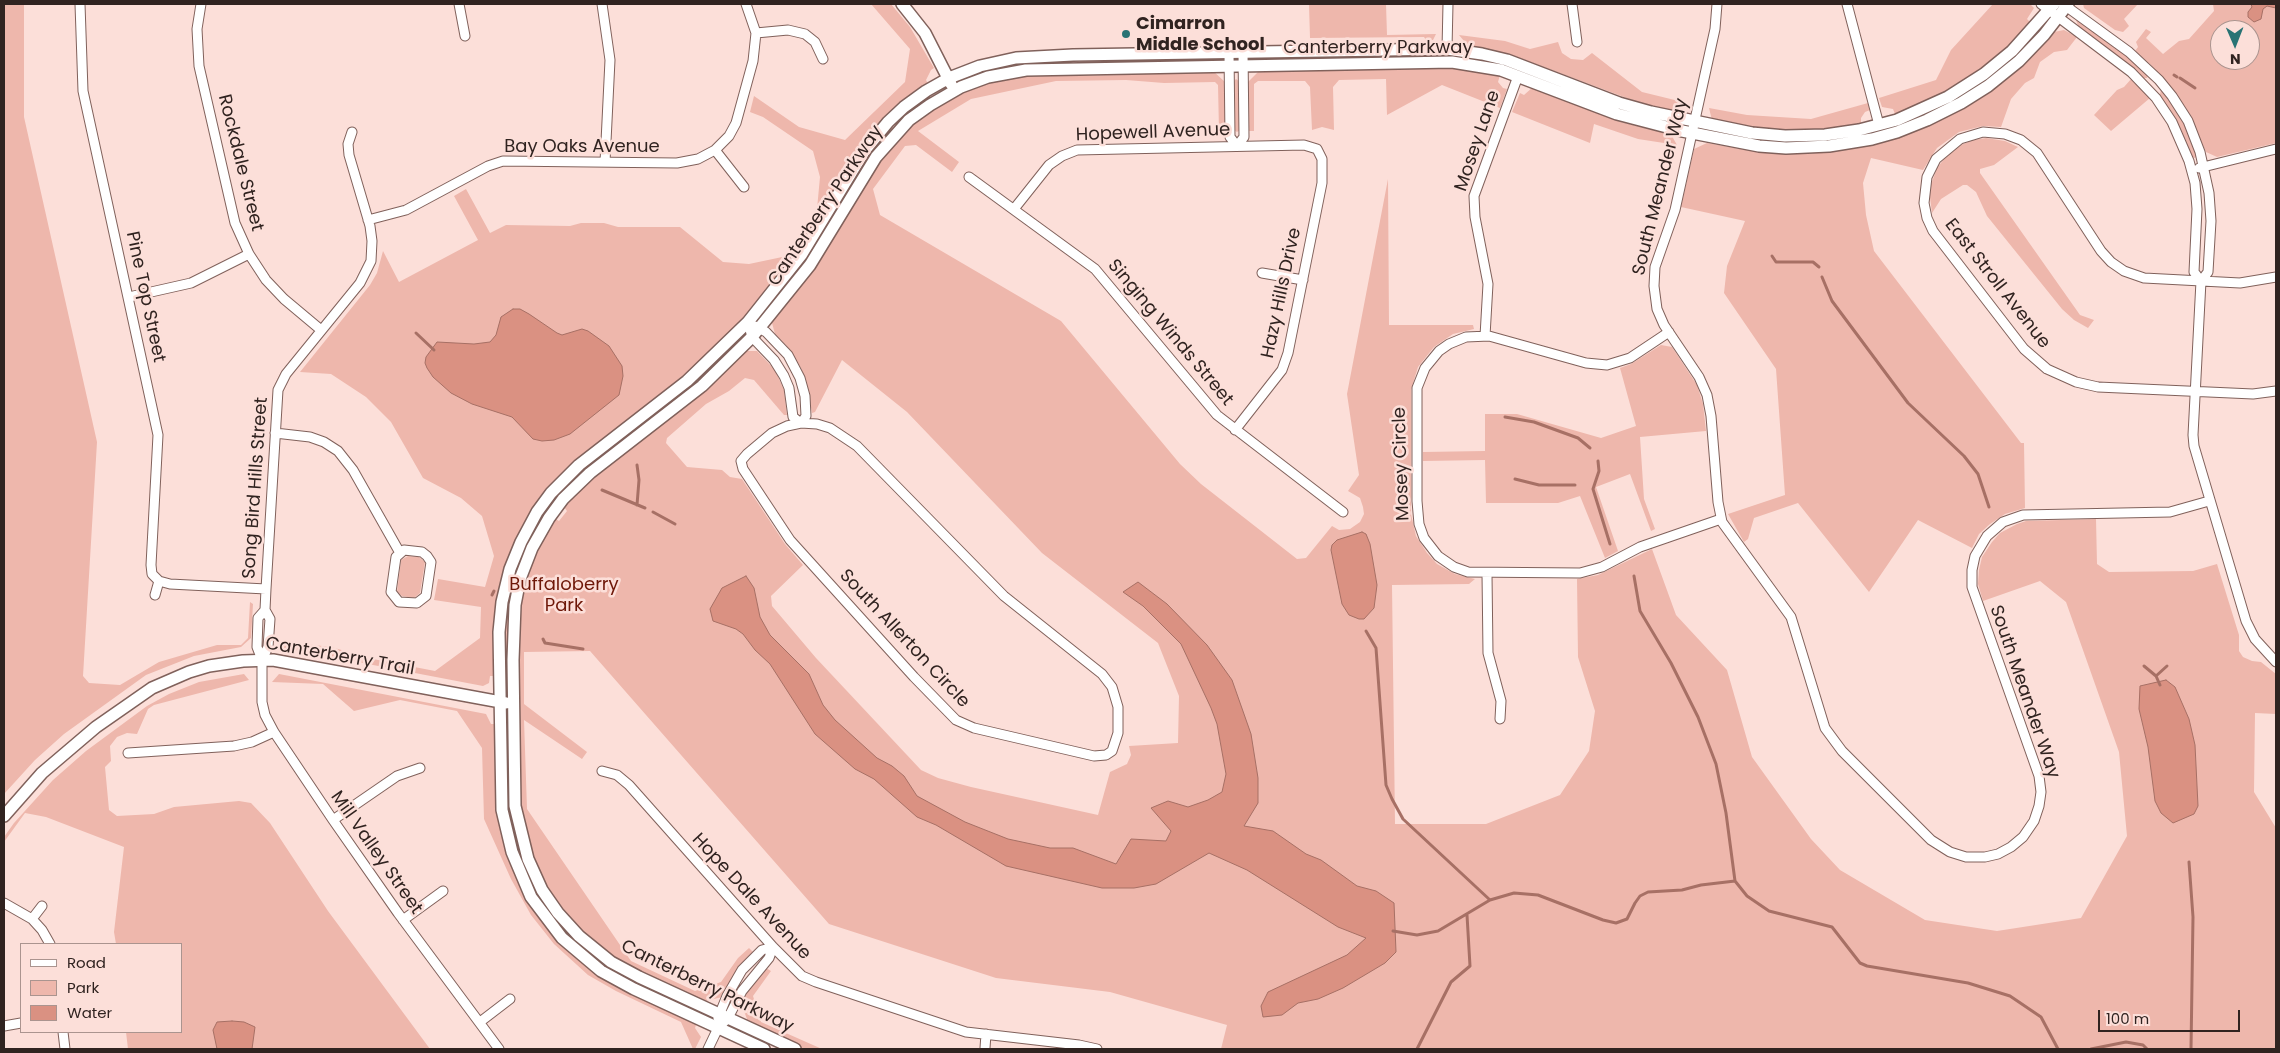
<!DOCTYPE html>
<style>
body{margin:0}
#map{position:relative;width:2280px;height:1053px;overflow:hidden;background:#fcdfd9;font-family:Poppins,sans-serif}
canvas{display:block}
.frame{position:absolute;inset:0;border:5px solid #302320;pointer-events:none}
.legend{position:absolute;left:20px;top:943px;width:162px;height:90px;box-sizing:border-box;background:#fcdfd9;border:1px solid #aa948f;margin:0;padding:6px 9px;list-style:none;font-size:15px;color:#302320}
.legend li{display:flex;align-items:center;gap:10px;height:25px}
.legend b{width:25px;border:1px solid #aa948f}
.north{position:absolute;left:2210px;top:20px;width:50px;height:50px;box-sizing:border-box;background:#fcdfd9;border:1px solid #aa948f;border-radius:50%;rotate:179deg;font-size:14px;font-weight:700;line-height:20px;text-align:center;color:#302320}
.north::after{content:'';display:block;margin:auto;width:18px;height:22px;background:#297374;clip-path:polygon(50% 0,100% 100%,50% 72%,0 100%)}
.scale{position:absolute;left:2098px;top:1010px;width:142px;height:22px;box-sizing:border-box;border:2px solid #302320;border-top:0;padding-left:6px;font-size:15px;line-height:18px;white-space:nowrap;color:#302320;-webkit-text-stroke:4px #fcdfd9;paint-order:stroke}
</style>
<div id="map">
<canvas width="2280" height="1053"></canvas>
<div class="frame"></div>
<ul class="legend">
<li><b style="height:6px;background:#fff"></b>Road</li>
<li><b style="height:14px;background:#eeb7ac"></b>Park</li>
<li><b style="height:14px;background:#da9182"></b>Water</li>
</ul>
<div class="north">N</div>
<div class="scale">100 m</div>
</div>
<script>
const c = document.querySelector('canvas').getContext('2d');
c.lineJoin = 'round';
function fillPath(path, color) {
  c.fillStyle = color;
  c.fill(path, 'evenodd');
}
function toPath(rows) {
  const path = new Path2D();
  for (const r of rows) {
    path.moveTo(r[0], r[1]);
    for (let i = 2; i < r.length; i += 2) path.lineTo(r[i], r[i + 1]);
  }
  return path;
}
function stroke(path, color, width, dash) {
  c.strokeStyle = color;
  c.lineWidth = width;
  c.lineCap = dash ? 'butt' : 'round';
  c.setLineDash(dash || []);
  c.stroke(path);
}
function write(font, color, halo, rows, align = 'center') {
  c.font = font + ' Poppins,sans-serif';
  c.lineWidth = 5;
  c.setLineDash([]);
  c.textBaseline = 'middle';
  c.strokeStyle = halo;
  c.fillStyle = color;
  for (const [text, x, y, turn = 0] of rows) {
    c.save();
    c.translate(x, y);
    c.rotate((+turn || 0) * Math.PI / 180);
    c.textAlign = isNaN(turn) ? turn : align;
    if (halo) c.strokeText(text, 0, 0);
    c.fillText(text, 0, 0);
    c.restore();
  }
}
fillPath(toPath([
 [4,4,24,4,24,117,97,442,83,676,89,683,120,685,159,662,217,645,241,645,248,638,250,602,253,604,251,638,241,647,194,656,146,675,64,734,35,760,4,794],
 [871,4,891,4,910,27,934,68,931,70,926,80,929,86,900,106,802,247,750,314,703,362,591,451,517,540,496,676,490,676,489,683,483,686,284,648,278,641,331,647,373,659,435,671,480,638,481,607,434,600,438,579,485,587,494,556,482,516,461,498,423,478,391,422,366,397,331,374,300,372,370,285,377,273,383,251,399,282,478,240,454,196,466,189,490,233,506,225,570,226,581,223,604,223,618,227,680,227,723,262,749,264,787,256,817,209,820,177,813,151,763,117,750,112,754,96,799,127,845,140,905,82,910,49],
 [1309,4,1386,4,1387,35,1436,34,1433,40,1426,40,1424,37,1310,38],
 [1993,4,2030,4,2034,8,2027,19,2031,23,2009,47,1983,68,1948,91,1895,114,1893,109,1882,107,1879,98,1936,80,1951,50],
 [2083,4,2138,4,2124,19,2129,26,2123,32,2115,30,2084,8],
 [2213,4,2276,4,2276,143,2217,157,2206,152,2186,108,2172,89,2151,65,2135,51,2138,47,2136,42,2146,29,2151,32,2146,38,2163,54,2179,41,2189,39,2214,11],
 [2220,30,2250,30,2250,60,2220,60],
 [2076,20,2127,56,2148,75,2147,78,2144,78,2129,64,2079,28],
 [2064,30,2077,37,2067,50,2054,52,2040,62,2034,78,2025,83,2011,99,2001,127,1983,126,1959,132,1937,148,1923,170,1871,158,1863,183,1866,215,1874,251,2021,443,2024,443,2025,508,2005,514,1990,524,1979,534,1972,548,1918,520,1869,592,1798,503,1754,518,1748,539,1744,542,1728,514,1785,495,1776,369,1724,293,1727,266,1745,221,1681,207,1694,149,1707,143,1740,149,1795,154,1833,152,1888,141,1937,122,1975,101,2015,71,2054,32],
 [1459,35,1505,41,1530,49,1558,42,1562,53,1571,59,1583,60,1592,53,1642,92,1687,103,1679,108,1678,112,1640,103,1509,54,1463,45,1464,41],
 [1442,53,1509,63,1617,110,1495,65,1257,60],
 [1451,67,1500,75,1498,82,1503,88,1507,89,1500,108,1442,85,1387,115,1386,79,1339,80,1333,87,1334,130,1322,127,1312,130,1310,87,1305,81,1258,81,1254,84,1254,131,1249,131,1248,82,1261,69],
 [1212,70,1225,82,1226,132,1219,131,1218,85,1215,82,1164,83,1126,80,1056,81,971,99,918,131,959,162,952,172,916,145,905,146,873,189,880,215,1061,321,1180,464,1201,484,1297,559,1306,558,1332,526,1339,530,1350,529,1360,522,1364,514,1363,507,1360,498,1348,491,1359,475,1347,394,1388,179,1389,325,1473,325,1474,329,1453,334,1434,347,1418,367,1411,390,1411,514,1416,536,1427,553,1437,564,1455,574,1475,579,1469,584,1392,585,1395,824,1486,824,1560,795,1589,751,1595,711,1578,657,1577,579,1598,575,1652,549,1676,615,1727,670,1752,757,1811,839,1840,870,1925,920,1997,931,2081,918,2127,836,2119,752,2066,602,2040,581,1983,601,1978,584,1979,570,1982,557,1992,542,2000,533,2017,524,2026,521,2096,519,2097,564,2109,572,2193,571,2217,564,2239,635,2239,651,2243,657,2252,661,2261,662,2276,674,2276,714,2255,713,2254,792,2276,828,2276,1049,1221,1049,1227,1025,1110,992,996,978,829,924,590,651,524,652,524,704,587,752,582,759,524,720,527,809,631,961,695,991,721,982,738,958,749,948,754,953,722,997,706,1001,704,1003,619,962,587,938,553,899,532,860,520,809,516,639,520,596,531,560,554,518,559,521,567,511,563,506,574,494,745,351,757,351,775,370,784,390,787,415,784,415,754,380,745,378,729,391,706,404,667,438,666,443,687,467,722,470,730,477,742,479,785,544,803,565,771,596,772,606,816,658,921,770,938,778,971,787,1098,815,1110,772,1127,764,1131,755,1129,746,1178,743,1179,696,1158,643,1042,553,907,412,842,360,815,412,812,413,806,381,801,368,786,345,775,334,772,323,875,165,919,117,967,89,1007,77,1054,73,1057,76,1125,75,1131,72],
 [2132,78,2150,98,2111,131,2094,115,2117,90,2124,87],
 [1236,79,1240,82,1240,130,1237,132,1234,130,1233,82],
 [1533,87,1621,122,1674,135,1673,138,1677,145,1638,139,1594,124,1590,143,1512,112,1520,93,1524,95],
 [2161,88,2188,130,2197,156,2195,158,2192,157,2177,122,2160,95],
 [930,93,932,94,900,117,885,134,816,250,776,304,771,305,771,301,819,234,868,152,901,114],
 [1868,103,1870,110,1865,112,1861,118,1861,123,1839,128,1792,131,1759,129,1712,120,1709,108,1747,115,1811,119],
 [1986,138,2005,141,2018,147,1994,165,1980,169,1980,173,2080,315,2094,320,2088,328,2074,320,2062,309,1987,216,1976,192,1967,185,1963,185,1941,199,1932,213,1929,190,1937,168,1944,159,1961,145,1973,140],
 [1661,345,1672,347,1697,385,1703,404,1706,431,1640,437,1644,499,1655,529,1651,531,1630,474,1596,487,1618,551,1605,558,1580,496,1558,503,1486,503,1485,460,1423,461,1423,452,1485,451,1485,414,1517,414,1601,438,1636,426,1620,368,1631,364],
 [588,463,591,465,528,548,508,685,505,686,503,629,505,608,520,552,551,499],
 [408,556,419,557,425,562,420,593,414,598,402,596,397,592,401,560],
 [244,674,249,680,154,705,148,709,137,734,127,733,117,737,110,746,111,761,105,767,109,810,117,816,154,814,174,807,239,801,251,803,270,823,328,911,430,1049,128,1049,126,1032,181,1032,181,944,116,944,114,932,124,847,46,817,25,813,4,842,4,837,14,823,53,780,86,751,147,706,169,694,199,682],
 [279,674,486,714,491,724,496,724,504,838,566,947,697,1022,695,1028,701,1037,695,1049,693,1049,681,1022,616,991,588,975,554,944,531,915,511,879,484,819,482,748,457,711,400,700,354,711,323,684,272,682],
 [506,767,511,813,561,922,662,993,610,972,571,942,540,904,519,860,507,812],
 [766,968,771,971,753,996,761,1022,822,1049,804,1049,746,1023,747,1019,742,1006,740,1005,746,992]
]), '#eeb7ac');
const water = toPath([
 [2251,4,2276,4,2276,8,2267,6,2263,9,2261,19,2254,22,2248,17,2248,12,2252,7,2251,4],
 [513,309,520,309,529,314,557,333,562,335,582,329,588,331,609,346,622,366,623,376,619,395,570,434,554,440,542,441,533,439,512,417,472,404,451,393,433,377,427,368,425,363,426,357,437,342,474,344,490,342,496,335,501,317,513,309],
 [1362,532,1366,534,1370,544,1377,585,1374,608,1364,619,1359,619,1349,615,1342,604,1331,550,1332,545,1337,540,1362,532],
 [746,576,754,588,760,617,770,635,809,674,823,705,835,720,877,758,892,766,904,776,917,796,965,822,1008,839,1050,848,1073,848,1116,864,1131,839,1166,841,1171,831,1151,808,1168,801,1188,807,1208,800,1222,792,1226,774,1217,724,1211,708,1181,644,1143,606,1123,592,1138,582,1167,604,1207,645,1232,680,1251,734,1258,778,1258,803,1244,826,1273,831,1306,854,1321,860,1357,886,1376,891,1394,903,1396,952,1385,963,1343,988,1318,999,1298,1003,1282,1015,1263,1017,1261,1006,1268,992,1347,955,1366,938,1338,927,1247,870,1209,853,1156,884,1134,888,1102,888,1006,866,936,825,917,817,874,779,855,769,815,734,770,664,755,650,743,634,736,629,713,621,710,609,722,588,746,576],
 [2166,680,2175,687,2189,719,2195,745,2198,806,2194,814,2173,823,2161,813,2155,801,2148,747,2139,709,2140,686,2166,680],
 [232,1021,244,1022,255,1027,252,1049,217,1049,213,1030,217,1022,232,1021]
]);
fillPath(water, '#da9182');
stroke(water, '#a77065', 1);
stroke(toPath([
 [2174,75,2177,77],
 [2180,78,2195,88],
 [1772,256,1776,262,1813,262,1819,267],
 [1822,277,1832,301,1908,403,1964,456,1978,474,1989,507],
 [416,333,434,350],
 [1505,417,1534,422,1578,438,1590,448],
 [1598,461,1599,471,1593,489,1610,544],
 [637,465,639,480,637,505],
 [1515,479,1539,485,1575,485],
 [602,490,645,508],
 [653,512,675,524],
 [1634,576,1640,611,1671,663,1698,717,1716,764,1726,813,1735,881],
 [492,595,494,591],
 [1366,631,1376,648,1386,785,1392,799,1403,819,1490,900],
 [543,639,545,643,583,649],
 [2144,666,2156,676],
 [2160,685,2156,676,2167,666],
 [2189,862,2193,917,2191,1049],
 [1393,931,1417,935,1438,931,1490,900,1514,893,1538,895,1603,920,1616,923,1627,919,1635,903,1640,896,1648,892,1682,890,1701,885,1735,881,1747,896,1769,911,1832,927,1860,963,1867,966,1968,983,2010,996,2041,1017,2058,1049],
 [1417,1049,1451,982,1470,966,1467,915],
 [2091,1049,2126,1042,2143,1045,2147,1049]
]), '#a77065', 3);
const minor = toPath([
 [80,4,83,91,158,435,151,565,152,574,159,581,155,595],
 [201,4,197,29,199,66,235,223,249,254,266,280,284,299,321,330],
 [459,4,465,36],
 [602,4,610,60,605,162],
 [746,4,756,33,788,30,805,34,815,42,823,59],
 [1572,4,1577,42],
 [1717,4,1715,29,1675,210,1655,267,1654,286,1657,309,1664,325,1699,377,1707,395,1711,416,1718,502,1722,522,1791,617,1825,728,1842,751,1931,840,1950,852,1966,857,1985,857,1998,854,2011,847,2023,837,2034,821,2039,806,2041,792,2039,776,1972,587,1972,570,1975,556,1987,536,2003,522,2023,515,2170,512,2209,501],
 [1847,4,1879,125],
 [2041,4,2131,72,2156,98,2172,122,2189,161,2195,183,2197,209,2194,272,2201,281],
 [2063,4,2129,52,2159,80,2172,96,2188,121,2200,152,2209,193,2211,221,2208,272,2201,281,2193,435,2194,446,2246,621,2255,639,2276,662],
 [1447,49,1448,4],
 [1229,53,1230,137,1237,146,1244,137,1243,52],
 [352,132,348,144,349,155,370,226,372,241,371,261,360,283,286,374,278,390,266,589,265,610,270,619,268,647,262,660,262,702,265,715,274,732,333,820,398,913,499,1049],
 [2199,168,2276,149],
 [969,177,1095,269,1217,415,1343,512],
 [744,187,715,150,729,136,736,123,753,61,756,33],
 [1014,209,1049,165,1062,156,1077,150,1304,145,1317,149,1322,159,1322,183,1288,353,1282,370,1235,430],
 [368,220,406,210,488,166,503,161,677,163,698,159,715,150],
 [1262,273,1303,280],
 [2276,277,2240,283,2144,278,2124,271,2111,262,2101,251,2037,153,2021,140,2005,134,1983,132,1960,139,1936,159,1927,177,1924,203,1927,218,1933,231,2024,349,2047,369,2076,382,2098,387,2253,394,2276,391],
 [129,297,191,283,249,254],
 [748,322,752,337,774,360,784,376,789,388,793,417,801,423,817,424,830,428,857,446,1004,596,1102,674,1112,687,1118,707,1118,733,1112,751,1106,755,1094,756,974,728,956,720,914,677,790,540,743,469,741,461,747,454,772,433,787,426,801,423,806,416,805,396,800,378,788,355,766,332,755,326],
 [1669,332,1630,358,1607,365,1586,363,1489,336,1466,337,1449,344,1439,351,1425,368,1417,388,1417,501,1419,524,1424,538,1438,556,1454,567,1468,572,1580,573,1602,567,1640,547,1721,519],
 [1485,336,1488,284,1475,217,1474,196,1518,76],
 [275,433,310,437,324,442,338,451,353,470,400,553],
 [404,550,422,552,427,556,431,562,426,596,417,603,399,602,391,592,396,557,404,550],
 [1487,574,1488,653,1501,701,1500,719],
 [159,581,170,584,266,589],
 [262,660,257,647,258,618,265,610],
 [128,753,234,746,252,742,274,732],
 [602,771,617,775,629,785,773,947,802,976,816,982,966,1032,1079,1045,1097,1049],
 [333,820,397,776,420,768],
 [4,903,32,919,42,930,50,944],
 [32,919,42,906],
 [403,920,443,891],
 [718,1018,727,996,742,970,762,950,773,947],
 [480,1022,510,999],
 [4,1026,21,1023],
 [63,1032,65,1049],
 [985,1048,986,1034],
 [708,1049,718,1028,728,1018,742,991,769,958,773,947]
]);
const tertiary = toPath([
 [902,4,925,33,951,84],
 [4,816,42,773,96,727,152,688,189,672,209,666,243,661,273,660,506,703],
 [764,1049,634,989,601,971,562,938,531,897,512,852,502,810,499,632,502,602,510,569,521,542,537,512,551,493,579,465,687,381,748,322,802,254,865,150,888,122,904,107,926,91,949,78,980,66,1016,58,1073,55,1447,49,1482,54,1507,60,1619,103,1651,112,1752,133,1785,136,1825,135,1859,130,1897,120,1948,97,1984,74,2012,51,2054,4],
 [795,1049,639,977,611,962,579,936,558,913,542,890,528,859,515,806,513,660,515,605,520,579,532,548,549,518,563,499,590,473,702,386,752,337,810,265,876,157,909,120,930,105,961,87,988,77,1026,70,1452,62,1501,70,1617,114,1682,131,1759,146,1786,148,1829,146,1872,139,1897,132,1927,120,1961,103,1988,86,2019,61,2044,35,2068,4]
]);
stroke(minor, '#80615b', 11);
stroke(tertiary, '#80615b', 14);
stroke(minor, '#fff', 9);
stroke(tertiary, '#fff', 11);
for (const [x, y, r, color] of [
 [1126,34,5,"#297374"]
]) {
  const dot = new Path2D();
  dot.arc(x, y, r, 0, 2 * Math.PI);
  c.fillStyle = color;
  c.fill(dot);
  stroke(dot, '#fcdfd9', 2);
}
write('bold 18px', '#302320', '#fcdfd9', [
 ["Cimarron",1136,24],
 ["Middle School",1136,45]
], 'left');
write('18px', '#302320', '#fcdfd9', [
 ["Canterberry Parkway",1378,48],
 ["Hopewell Avenue",1153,133,-2],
 ["Mosey Lane",1478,141,-71],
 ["Bay Oaks Avenue",582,147],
 ["Rockdale Street",240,163,76],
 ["South Meander Way",1661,187,-76],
 ["Canterberry Parkway",826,206,-56],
 ["East Stroll Avenue",1997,284,52],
 ["Hazy Hills Drive",1282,293,-78],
 ["Pine Top Street",145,297,78],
 ["Singing Winds Street",1170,333,50],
 ["Mosey Circle",1402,464,-92],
 ["Song Bird Hills Street",256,488,-86],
 ["South Allerton Circle",904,639,47],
 ["Canterberry Trail",340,657,10],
 ["South Meander Way",2024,692,71],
 ["Mill Valley Street",376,853,55],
 ["Hope Dale Avenue",751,897,47],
 ["Canterberry Parkway",707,987,26]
]);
write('18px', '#6e1708', '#fcdfd9', [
 ["Buffaloberry",564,585],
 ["Park",564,606]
]);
</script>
